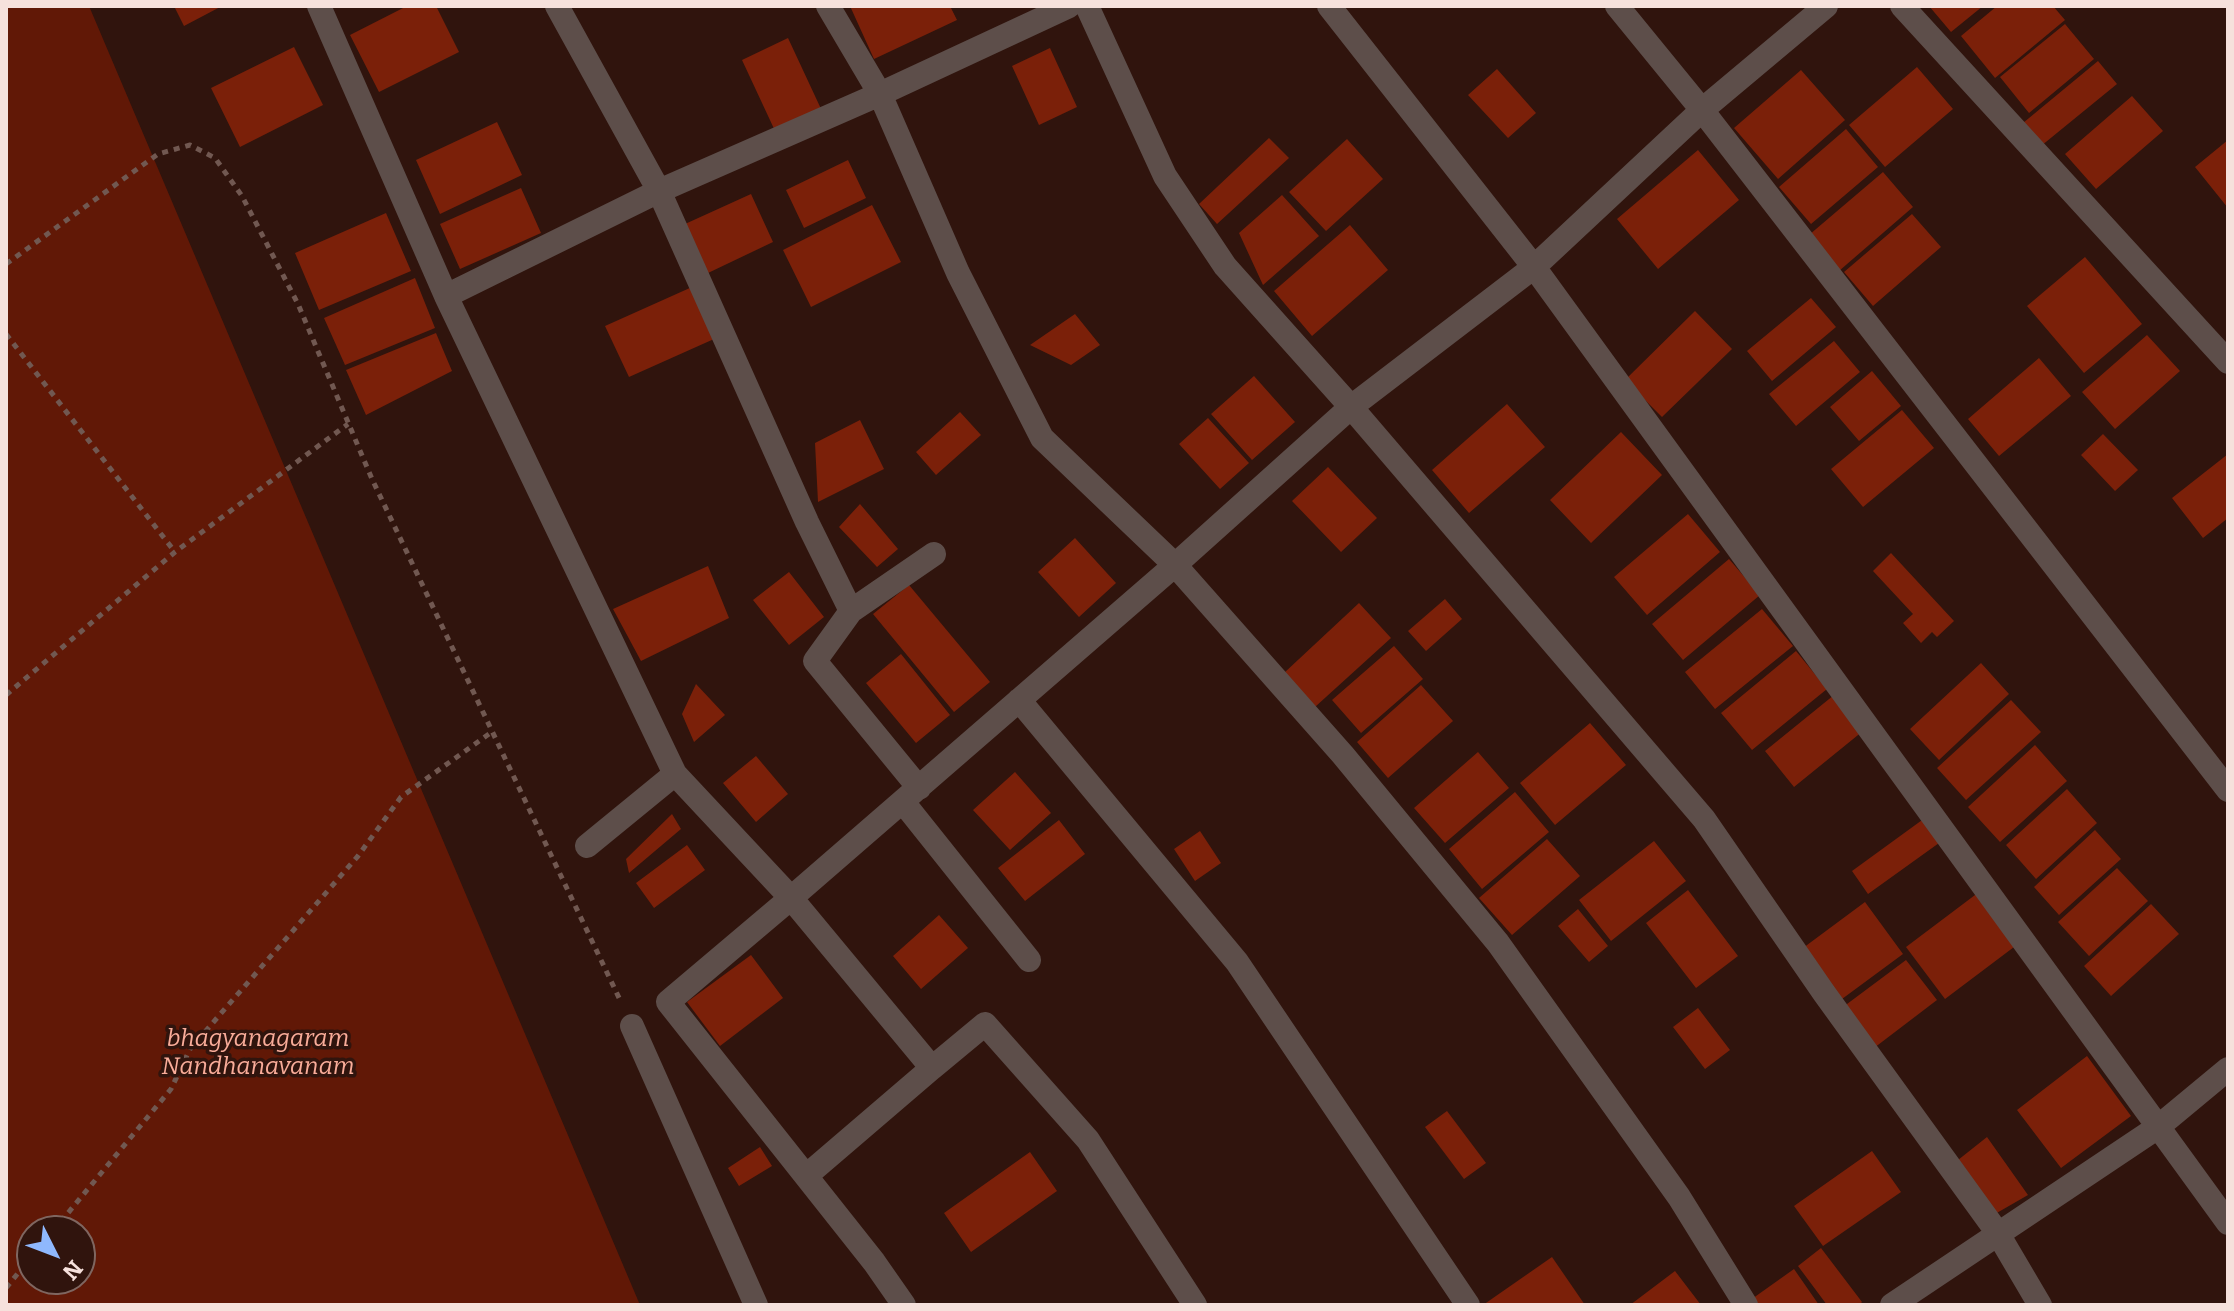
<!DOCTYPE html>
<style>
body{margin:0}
#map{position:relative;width:2234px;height:1311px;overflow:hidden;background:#30140d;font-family:Bitter,serif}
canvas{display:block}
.frame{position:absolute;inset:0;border:8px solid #f6e1dc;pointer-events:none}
.north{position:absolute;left:16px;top:1215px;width:80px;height:80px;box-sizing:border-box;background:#30140d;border:2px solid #7f6660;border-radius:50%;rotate:132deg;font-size:22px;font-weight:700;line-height:32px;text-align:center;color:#f6e1dc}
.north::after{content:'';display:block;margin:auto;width:28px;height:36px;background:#8fb8fd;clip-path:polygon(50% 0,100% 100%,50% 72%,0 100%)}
</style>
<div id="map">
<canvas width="2234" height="1311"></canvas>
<div class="frame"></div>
<div class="north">N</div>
</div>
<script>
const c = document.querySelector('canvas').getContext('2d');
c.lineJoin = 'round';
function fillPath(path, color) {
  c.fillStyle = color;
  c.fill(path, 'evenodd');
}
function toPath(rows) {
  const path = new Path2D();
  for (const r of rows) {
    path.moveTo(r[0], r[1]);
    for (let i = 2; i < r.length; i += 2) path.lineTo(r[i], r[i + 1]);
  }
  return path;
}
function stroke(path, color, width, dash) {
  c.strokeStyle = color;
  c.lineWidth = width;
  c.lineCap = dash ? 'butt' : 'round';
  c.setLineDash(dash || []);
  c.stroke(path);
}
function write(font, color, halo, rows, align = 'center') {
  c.font = font + ' Bitter,serif';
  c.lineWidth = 7;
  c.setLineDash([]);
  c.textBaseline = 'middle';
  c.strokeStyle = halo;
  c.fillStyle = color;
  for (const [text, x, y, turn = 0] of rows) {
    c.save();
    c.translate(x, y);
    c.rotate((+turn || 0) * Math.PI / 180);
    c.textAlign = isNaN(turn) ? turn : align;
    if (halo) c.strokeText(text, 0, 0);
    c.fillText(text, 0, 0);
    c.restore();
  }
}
fillPath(toPath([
 [6,6,89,6,640,1305,6,1305],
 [32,1231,80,1231,80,1279,32,1279]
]), '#611806');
fillPath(toPath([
 [174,6,222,6,184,26],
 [407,6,436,6,459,52,379,92,350,35],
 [850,6,950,6,957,20,874,59],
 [1929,6,1983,6,1951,32],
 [1997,6,2053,6,2065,20,1995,78,1961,36],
 [2065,24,2094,59,2029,113,2000,77],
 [788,38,822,111,776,133,742,60],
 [294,47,323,105,240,147,211,88],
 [1050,48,1077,107,1039,125,1012,66],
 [2098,61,2117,84,2041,146,2023,123],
 [1917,67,1953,109,1885,167,1849,125],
 [1497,69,1536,113,1508,138,1468,95],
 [1801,70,1845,120,1778,179,1734,128],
 [2132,96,2163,131,2096,189,2065,154],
 [497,122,522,175,440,214,416,160],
 [1846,129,1878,167,1811,224,1779,187],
 [1269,138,1289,158,1217,224,1199,204],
 [1347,139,1383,179,1326,231,1289,192],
 [2228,140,2228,208,2195,167],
 [1698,150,1739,200,1658,269,1617,219],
 [848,160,866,198,804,228,786,190],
 [1883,172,1913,207,1839,271,1809,235],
 [521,188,541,233,460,269,440,224],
 [751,194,773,242,708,273,685,224],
 [1282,195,1319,236,1263,285,1239,233],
 [872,205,901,262,811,307,783,250],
 [386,213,411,271,319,310,295,253],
 [1912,214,1941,247,1873,306,1844,272],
 [1350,225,1388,270,1312,336,1274,291],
 [2085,257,2142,324,2084,373,2027,306],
 [415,278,435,328,345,365,324,318],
 [692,287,714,339,629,377,605,326],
 [1811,298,1836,327,1772,381,1747,351],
 [1695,311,1732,349,1662,417,1625,380],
 [1075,314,1100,345,1071,365,1030,345],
 [436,333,452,371,366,415,346,370],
 [2147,335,2180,371,2115,429,2082,392],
 [1834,341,1860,372,1796,426,1769,394],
 [2039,358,2071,396,1999,456,1968,419],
 [1872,371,1901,406,1859,441,1830,407],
 [1254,376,1295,422,1252,460,1211,414],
 [1507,404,1545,447,1469,513,1432,470],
 [1902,410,1934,448,1863,507,1831,469],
 [960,412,981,435,936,475,916,452],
 [1208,418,1249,463,1220,489,1179,444],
 [860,420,884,469,818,502,815,443],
 [1621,432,1662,475,1591,543,1550,500],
 [2103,434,2138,470,2115,491,2081,455],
 [2228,454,2228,518,2203,538,2172,498],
 [1328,467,1377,518,1341,552,1292,501],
 [860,504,898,549,877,567,839,527],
 [1688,514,1720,552,1647,615,1614,577],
 [1075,538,1116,583,1079,617,1038,572],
 [1891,553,1954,621,1937,637,1932,632,1921,643,1903,623,1913,614,1873,571],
 [1729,559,1760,595,1683,660,1652,624],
 [708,566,729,618,641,661,613,609],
 [789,572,824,617,789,645,753,600],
 [909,585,990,682,954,712,873,614],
 [1445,599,1462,619,1426,651,1408,631],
 [1359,603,1391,638,1315,707,1284,673],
 [1762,609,1793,646,1715,709,1685,672],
 [1394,646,1423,679,1361,733,1332,700],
 [1796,651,1827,689,1752,750,1721,713],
 [901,654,950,715,916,743,866,683],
 [1981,663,2009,694,1939,760,1910,729],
 [696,684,725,715,694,742,682,714],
 [1421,685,1453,721,1388,778,1357,742],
 [1834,695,1863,731,1794,787,1765,751],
 [2011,700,2041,732,1966,800,1937,768],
 [1590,723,1626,765,1555,825,1520,783],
 [2035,745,2067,781,2000,842,1968,807],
 [1478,752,1509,788,1445,843,1414,808],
 [756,756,788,794,756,822,723,783],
 [1015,772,1051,813,1010,850,973,810],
 [2067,789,2097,823,2036,879,2006,845],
 [1515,792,1549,832,1482,889,1449,849],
 [672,814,681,829,629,873,626,859],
 [1929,815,1946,838,1868,894,1852,871],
 [1059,820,1085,854,1025,901,998,868],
 [2095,830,2121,859,2059,915,2034,887],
 [1200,831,1221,863,1195,881,1174,849],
 [1547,839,1580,876,1512,935,1479,898],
 [1654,841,1686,881,1611,941,1579,900],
 [687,845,705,870,654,908,636,883],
 [2117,868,2148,901,2089,956,2058,922],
 [1688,890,1738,956,1696,988,1646,923],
 [1979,892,2018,944,1945,999,1906,947],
 [1865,902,1903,954,1842,999,1803,948],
 [2151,904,2179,934,2111,996,2084,966],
 [1578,909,1608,946,1589,962,1558,926],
 [939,915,968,948,921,989,893,956],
 [751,955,783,998,720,1046,687,1002],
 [1906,960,1937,1000,1874,1048,1843,1007],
 [1698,1008,1730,1050,1705,1069,1673,1027],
 [2087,1056,2131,1116,2061,1168,2017,1110],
 [1447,1111,1486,1163,1464,1179,1425,1127],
 [1987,1137,2028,1195,1995,1214,1958,1160],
 [760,1147,772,1166,739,1186,728,1168],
 [1872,1151,1901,1192,1823,1246,1794,1206],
 [1030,1152,1057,1191,971,1252,944,1213],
 [1821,1248,1862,1302,1859,1305,1827,1305,1798,1266],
 [1552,1257,1585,1305,1483,1305],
 [1794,1269,1819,1305,1752,1305,1749,1301],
 [1675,1271,1701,1305,1630,1305]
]), '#7b2009');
stroke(toPath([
 [6,264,158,154,190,145,215,158,242,196,298,304,372,479,621,1002],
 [6,334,175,552],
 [6,695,175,552,348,424],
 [53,1231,171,1089,190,1049,358,856,401,797,493,731],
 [6,1288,32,1256]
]), '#715851', 5, [6, 6]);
stroke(toPath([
 [319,6,446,296,675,774,791,898,1175,565,1351,407,1534,267,1702,110,1826,6],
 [557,6,659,191,807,522,851,611],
 [828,6,880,94,958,273,1042,438,1175,565,1343,755,1498,943,1679,1197,1746,1305],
 [1087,6,1165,176,1225,266,1351,407,1704,819,1824,993,1997,1232,2040,1305],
 [1329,6,1534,267,2228,1223],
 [1617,6,1702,110,2228,790],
 [1902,6,2228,362],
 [446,296,659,191,880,94,1069,6],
 [1019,700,1237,962,1468,1305],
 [919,788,815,661,851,611,934,554],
 [903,802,1029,960],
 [587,846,675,774],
 [632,1026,756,1305],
 [806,1176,932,1068],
 [904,1305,874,1262,668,1002,791,898,932,1068,985,1024,1088,1140,1195,1305],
 [1892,1305,2158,1127,2228,1069]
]), '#5d4e4a', 24);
write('italic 24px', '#f9ac99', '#30140d', [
 ["bhagyanagaram",258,1039],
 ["Nandhanavanam",258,1067]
]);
</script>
